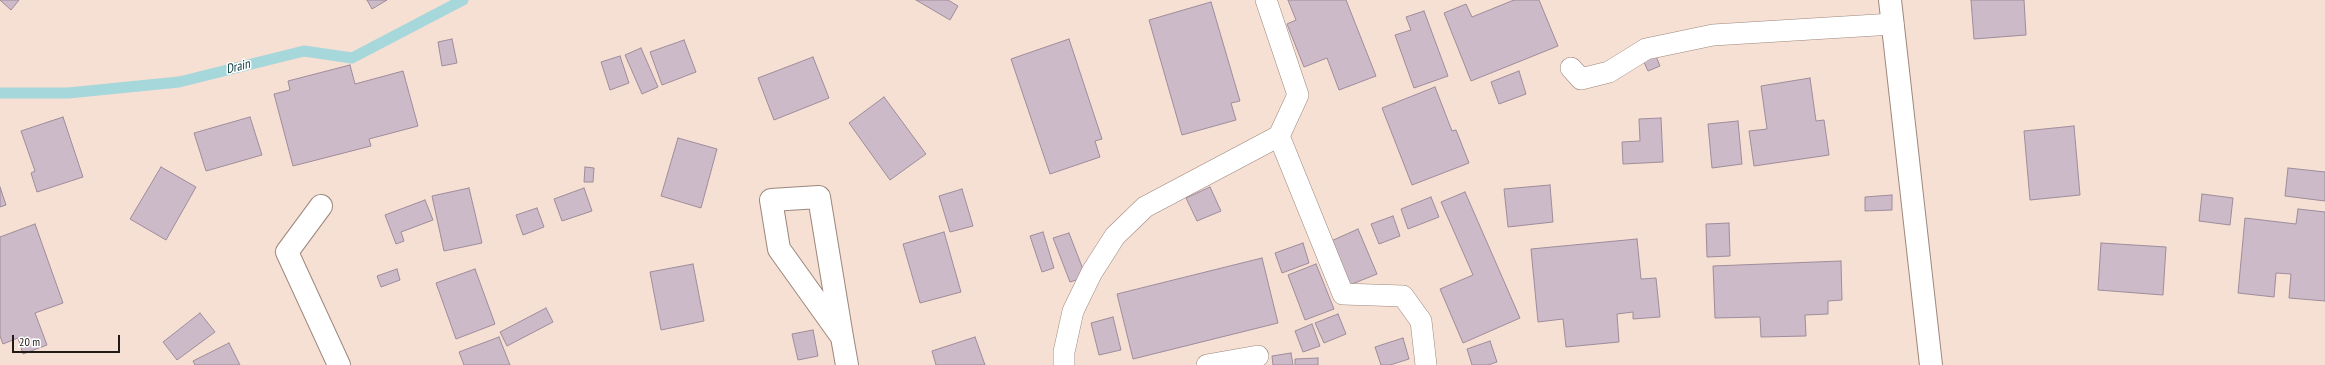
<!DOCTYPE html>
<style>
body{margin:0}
#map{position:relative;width:2325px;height:365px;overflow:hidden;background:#f6dfd3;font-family:"PT Sans Narrow",sans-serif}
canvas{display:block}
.scale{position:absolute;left:12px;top:335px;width:108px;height:18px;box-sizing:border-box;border:2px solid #221a16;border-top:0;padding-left:5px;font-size:12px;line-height:14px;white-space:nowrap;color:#221a16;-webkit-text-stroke:3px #fff;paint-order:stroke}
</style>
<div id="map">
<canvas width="2325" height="365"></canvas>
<div class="scale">20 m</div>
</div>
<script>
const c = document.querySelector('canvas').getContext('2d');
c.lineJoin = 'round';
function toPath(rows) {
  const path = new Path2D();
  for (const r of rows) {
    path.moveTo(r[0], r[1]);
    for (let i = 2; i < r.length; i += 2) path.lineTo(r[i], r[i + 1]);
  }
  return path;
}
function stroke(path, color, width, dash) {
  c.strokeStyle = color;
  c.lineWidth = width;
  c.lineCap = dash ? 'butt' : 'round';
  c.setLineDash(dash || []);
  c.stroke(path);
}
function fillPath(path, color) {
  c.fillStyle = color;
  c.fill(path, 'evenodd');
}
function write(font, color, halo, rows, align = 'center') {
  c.font = font + ' "PT Sans Narrow",sans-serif';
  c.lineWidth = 3;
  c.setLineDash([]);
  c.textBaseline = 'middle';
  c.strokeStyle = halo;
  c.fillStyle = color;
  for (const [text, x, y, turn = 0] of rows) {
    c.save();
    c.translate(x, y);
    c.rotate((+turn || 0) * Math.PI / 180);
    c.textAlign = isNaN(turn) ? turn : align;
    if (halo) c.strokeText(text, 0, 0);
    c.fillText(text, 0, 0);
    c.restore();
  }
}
stroke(toPath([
 [0,93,68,93,179,82,304,51,352,58,463,0]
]), '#a5d7db', 11);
const building = toPath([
 [0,0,19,0,11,10,0,0],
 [367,0,387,0,372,9,367,0],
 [916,0,948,0,958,6,950,20,916,0],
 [1288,0,1346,0,1376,76,1339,90,1327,58,1304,67,1287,24,1296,20,1288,0],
 [1514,0,1539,0,1558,46,1471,81,1444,13,1466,4,1472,17,1514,0],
 [1971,0,2024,0,2026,35,1974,39,1971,0],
 [1211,2,1240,101,1231,103,1236,120,1182,135,1149,20,1211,2],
 [1424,11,1448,76,1414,88,1395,35,1411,30,1406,17,1424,11],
 [452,39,457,63,442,66,438,42,452,39],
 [1069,39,1102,139,1095,141,1100,157,1050,174,1011,59,1069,39],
 [684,40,696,72,662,85,650,52,684,40],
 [641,48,658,87,642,94,625,55,641,48],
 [1655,54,1660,66,1648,71,1643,60,1655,54],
 [620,56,629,83,610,90,601,62,620,56],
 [813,57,829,98,774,120,758,78,813,57],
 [350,65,355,84,403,71,418,126,369,139,371,146,293,166,274,94,290,90,288,81,350,65],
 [1519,71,1526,94,1499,104,1491,82,1519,71],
 [1810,78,1816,121,1824,120,1829,155,1754,166,1749,131,1767,129,1761,86,1810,78],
 [1435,87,1452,131,1456,130,1469,163,1412,185,1382,108,1435,87],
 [884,97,926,154,890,180,849,123,884,97],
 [63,117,83,177,37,192,31,173,35,171,21,131,63,117],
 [250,117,262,155,206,171,194,133,250,117],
 [1661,118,1663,162,1623,164,1622,142,1640,141,1639,119,1661,118],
 [1738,121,1742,164,1712,168,1708,124,1738,121],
 [2074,126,2080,195,2030,200,2024,131,2074,126],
 [678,138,717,149,701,208,661,196,678,138],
 [161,167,196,187,166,240,130,219,161,167],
 [585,167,594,168,593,182,584,182,585,167],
 [2288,168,2325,172,2325,201,2285,196,2288,168],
 [1550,185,1553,222,1508,227,1504,189,1550,185],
 [0,187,6,205,0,207,0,187],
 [1210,187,1221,211,1197,221,1186,198,1210,187],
 [469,188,482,243,444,251,432,196,469,188],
 [584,188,592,211,562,221,554,199,584,188],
 [962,189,973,226,950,232,939,196,962,189],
 [1465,192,1520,318,1463,343,1440,289,1473,275,1441,202,1465,192],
 [2202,194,2233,198,2230,225,2199,221,2202,194],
 [1892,195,1892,210,1865,211,1865,197,1892,195],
 [1431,197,1439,217,1408,229,1401,209,1431,197],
 [425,200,433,220,401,232,404,241,396,244,385,215,425,200],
 [537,208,544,227,523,235,516,215,537,208],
 [2298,209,2325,212,2325,301,2289,298,2291,274,2276,273,2274,297,2238,293,2245,218,2296,224,2298,209],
 [1393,216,1400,236,1379,244,1371,224,1393,216],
 [1729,223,1730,256,1707,257,1706,224,1729,223],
 [35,224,63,303,35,313,47,345,23,354,18,338,3,344,0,336,0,237,35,224],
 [1358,229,1377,274,1347,286,1329,242,1358,229],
 [944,232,961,292,920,303,903,244,944,232],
 [1043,232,1054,268,1042,272,1030,236,1043,232],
 [1069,233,1086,277,1070,282,1053,238,1069,233],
 [1637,239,1641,279,1656,278,1660,317,1633,319,1633,312,1617,314,1619,342,1566,347,1563,319,1538,322,1531,249,1637,239],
 [1303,243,1309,263,1282,273,1275,253,1303,243],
 [2101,243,2166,247,2163,295,2098,290,2101,243],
 [1262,258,1278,323,1133,359,1117,294,1262,258],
 [1841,261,1842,300,1828,301,1828,314,1805,315,1806,336,1761,337,1760,317,1715,318,1713,266,1841,261],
 [693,264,704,321,661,330,650,272,693,264],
 [1316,264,1334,309,1305,320,1288,275,1316,264],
 [397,269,400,280,381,287,377,276,397,269],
 [475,269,495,324,456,339,436,283,475,269],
 [546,308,553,322,507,346,500,332,546,308],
 [200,313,215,332,177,360,163,342,200,313],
 [1338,314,1346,334,1324,343,1315,323,1338,314],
 [1113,317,1121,350,1099,355,1091,323,1113,317],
 [1312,324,1320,346,1303,352,1295,331,1312,324],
 [813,330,818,356,798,360,792,334,813,330],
 [499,337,510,365,464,365,459,352,499,337],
 [975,337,985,365,936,365,932,351,975,337],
 [1403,338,1409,359,1390,365,1381,365,1375,347,1403,338],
 [1490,341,1497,362,1488,365,1472,365,1467,349,1490,341],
 [229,343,240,365,195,365,193,361,229,343],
 [1291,353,1293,365,1273,365,1272,356,1291,353],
 [1318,358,1318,365,1295,365,1295,359,1318,358]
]);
fillPath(building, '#cdbac9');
stroke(building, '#9e8c9b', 1);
const lane = toPath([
 [1266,0,1298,95,1279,136],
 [1571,68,1581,79,1609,72,1646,49,1713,35,1893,24],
 [1064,365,1064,352,1073,311,1092,272,1115,236,1145,207,1279,136,1343,294,1403,296,1421,321,1426,365],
 [1207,365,1258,356]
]);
const street = toPath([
 [1890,0,1931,365],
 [321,206,287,252,339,365],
 [842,337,779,249,771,200,819,197,842,337,847,365]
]);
stroke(lane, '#9c877c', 22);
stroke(street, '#9c877c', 24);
stroke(lane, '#fff', 21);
stroke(street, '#fff', 22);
write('italic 13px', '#124145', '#fff', [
 ["Drain",238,67,-14]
]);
</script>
